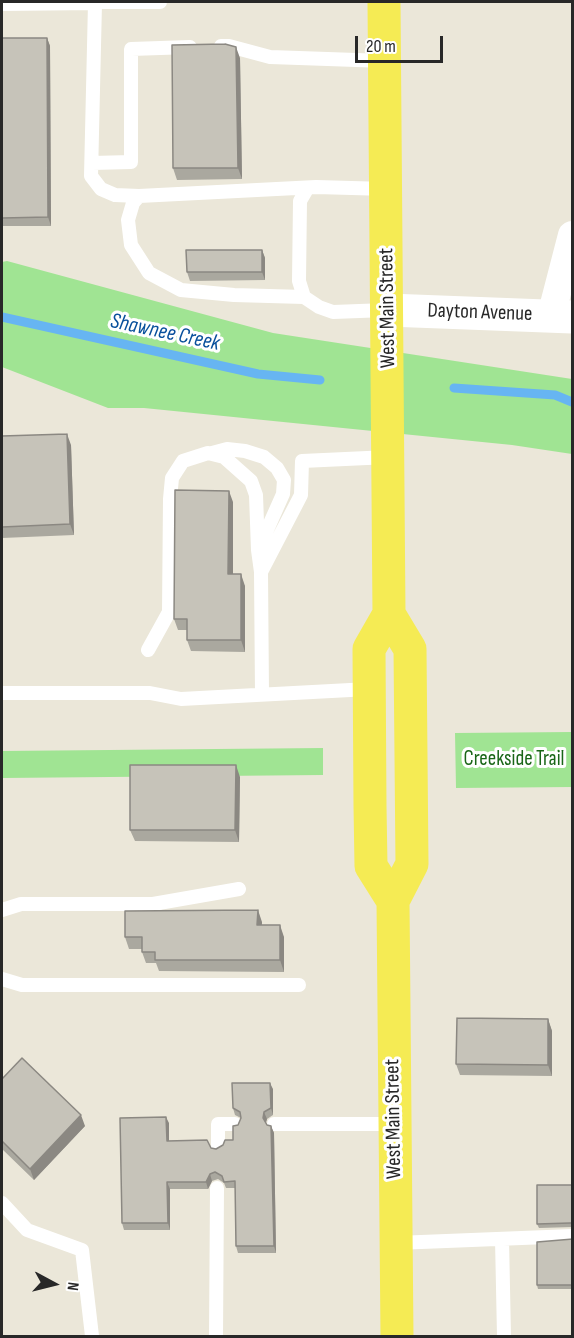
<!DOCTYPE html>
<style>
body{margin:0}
#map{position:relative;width:574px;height:1338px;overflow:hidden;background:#ebe7d9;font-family:"Sofia Sans Condensed",sans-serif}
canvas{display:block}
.frame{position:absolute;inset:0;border:3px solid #282828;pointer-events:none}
.north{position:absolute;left:24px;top:1254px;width:60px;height:60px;-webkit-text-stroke:4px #fff;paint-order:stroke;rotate:97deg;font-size:16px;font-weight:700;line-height:24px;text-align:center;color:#282828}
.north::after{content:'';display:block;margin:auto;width:21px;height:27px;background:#282828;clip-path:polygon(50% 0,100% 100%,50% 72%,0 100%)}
.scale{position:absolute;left:355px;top:36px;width:88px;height:27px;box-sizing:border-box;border:3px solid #282828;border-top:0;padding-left:8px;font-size:18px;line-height:21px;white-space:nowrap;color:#282828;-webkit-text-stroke:4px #fff;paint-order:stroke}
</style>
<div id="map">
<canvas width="574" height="1338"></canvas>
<div class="frame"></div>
<div class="north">N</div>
<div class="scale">20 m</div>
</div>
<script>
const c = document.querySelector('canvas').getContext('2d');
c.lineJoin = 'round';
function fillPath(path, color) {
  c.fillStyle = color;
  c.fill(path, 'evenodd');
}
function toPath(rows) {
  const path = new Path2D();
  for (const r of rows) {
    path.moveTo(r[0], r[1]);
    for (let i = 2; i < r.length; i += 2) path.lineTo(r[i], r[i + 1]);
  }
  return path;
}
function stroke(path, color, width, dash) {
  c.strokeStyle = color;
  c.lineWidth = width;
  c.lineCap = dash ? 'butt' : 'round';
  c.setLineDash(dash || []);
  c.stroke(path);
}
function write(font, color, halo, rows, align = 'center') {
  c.font = font + ' "Sofia Sans Condensed",sans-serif';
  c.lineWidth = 6;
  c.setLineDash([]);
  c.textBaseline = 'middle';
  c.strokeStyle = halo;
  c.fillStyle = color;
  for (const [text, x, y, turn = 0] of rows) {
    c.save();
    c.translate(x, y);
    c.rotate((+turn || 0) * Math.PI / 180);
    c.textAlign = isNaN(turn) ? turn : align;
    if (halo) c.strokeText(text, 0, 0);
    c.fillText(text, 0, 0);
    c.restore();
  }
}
fillPath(toPath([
 [7,261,273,333,572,379,572,454,512,445,144,408,108,408,2,367,2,262],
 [572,732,572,787,456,788,455,733],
 [323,748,323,775,2,778,2,751]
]), '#a0e493');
stroke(toPath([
 [2,317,258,374,320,380],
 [454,388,555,395,572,402]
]), '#67b5f2', 9);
stroke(toPath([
 [95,2,160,2],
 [2,4,95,3,91,176,101,189,115,195,139,196,316,187,387,189],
 [221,46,229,46,270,57,385,61],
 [92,163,131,162,131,49,190,47],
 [307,189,300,201,299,281,304,297,319,307,333,312,386,310],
 [139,196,133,203,128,220,131,245,149,273,181,290,234,295,304,297],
 [212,453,227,449,245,451,264,457,277,468,284,480,283,494,259,548],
 [261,572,301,495,302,461,389,457],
 [148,650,169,612,170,499,172,478,183,461,208,453,224,457,251,481,256,495,258,550,261,572,262,694],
 [2,693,150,693,181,699,369,689],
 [2,910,21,904,153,904,239,889],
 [2,979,22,985,299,985],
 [274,1124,394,1124],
 [218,1147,218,1124,235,1124],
 [2,1203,27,1230,82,1250,92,1336],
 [502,1239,504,1336],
 [396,1243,572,1236],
 [216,1336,217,1188]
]), '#fff', 14);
stroke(toPath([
 [551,316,572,235]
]), '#fff', 28);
stroke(toPath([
 [388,310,572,317]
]), '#fff', 33);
stroke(toPath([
 [384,2,389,614,410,649,412,864,393,901,397,1336],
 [389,614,369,649,370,806,371,866,393,901]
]), '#f5eb54', 33);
fillPath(toPath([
 [2,38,47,38,50,46,51,226,2,226],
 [240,58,242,179,177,180,173,168],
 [262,250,265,258,265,280,190,281,187,272],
 [2,436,71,445,74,535,2,538],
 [233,502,233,574,245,586,245,652,191,651,187,640,187,630,178,630,174,619],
 [240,777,239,842,135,841,130,830],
 [262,922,262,925,284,937,284,972,159,971,156,963,146,963,142,952,142,949,129,949,125,937],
 [548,1019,552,1031,552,1076,460,1075,456,1064],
 [2,1079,85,1126,34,1180,2,1149],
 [273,1089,273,1115,267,1119,266,1123,267,1125,271,1126,274,1133,276,1253,238,1253,236,1246,235,1188,226,1188,224,1183,218,1179,212,1181,208,1189,170,1189,170,1230,124,1230,122,1223,169,1123,169,1141,216,1149,233,1140,238,1125,241,1118,235,1115,233,1108],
 [573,1185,573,1227,539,1228,537,1224],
 [573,1239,573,1289,538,1289,537,1285]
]), '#aaa89f');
fillPath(toPath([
 [47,38,50,46,51,226,48,217],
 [236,47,240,58,242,179,238,168],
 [262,250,265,258,265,280,262,272],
 [67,434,71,445,74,535,70,524],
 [229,491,233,502,233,586,228,574],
 [241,574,245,586,245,652,241,640],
 [236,765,240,777,239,842,235,830],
 [258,910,262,922,261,937,257,925],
 [280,925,284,937,284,972,280,960],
 [548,1019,552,1031,552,1076,548,1065],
 [270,1083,273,1089,273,1115,271,1108],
 [264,1112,267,1119,265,1125,263,1118],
 [81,1115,85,1126,34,1180,30,1169],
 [166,1117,169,1123,169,1148,167,1141],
 [271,1126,274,1133,276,1253,274,1246],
 [210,1174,212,1181,208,1189,206,1182],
 [167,1182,170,1189,170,1230,168,1223]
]), '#8b8882');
const building = toPath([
 [2,38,47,38,48,217,2,218,2,38],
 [225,44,236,47,238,168,173,168,172,45,225,44],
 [186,250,262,250,262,272,187,272,186,250],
 [67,434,70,524,2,527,2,436,67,434],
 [175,490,229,491,228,574,241,574,241,640,187,640,187,619,174,619,175,490],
 [572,531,573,531,573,584,572,531],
 [130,765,236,765,235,830,130,830,130,765],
 [258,910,257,925,280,925,280,960,155,960,155,952,142,952,142,937,125,937,125,911,258,910],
 [457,1018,548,1019,548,1065,456,1064,457,1018],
 [22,1058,81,1115,30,1169,2,1141,2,1079,22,1058],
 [232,1083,270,1083,271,1108,264,1112,263,1118,267,1125,271,1126,274,1246,236,1246,235,1181,224,1182,222,1176,215,1172,210,1174,206,1182,167,1182,168,1223,122,1223,120,1118,166,1117,167,1141,207,1140,211,1148,216,1149,223,1145,225,1140,233,1140,233,1126,238,1125,241,1118,240,1112,233,1108,232,1083],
 [537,1185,573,1185,573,1223,570,1223,537,1224,537,1185],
 [573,1239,573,1285,537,1285,537,1242,573,1239]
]);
fillPath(building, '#c6c3b9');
stroke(building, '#8b8882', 1.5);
write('21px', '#282828', '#fff', [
 ["West Main Street",388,308,-91],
 ["Dayton Avenue",480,313,2],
 ["West Main Street",394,1119,-91]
]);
write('21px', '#196617', '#fff', [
 ["Creekside Trail",514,760]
]);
write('italic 22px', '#09509c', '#fff', [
 ["Shawnee Creek",165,333,12]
]);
</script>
